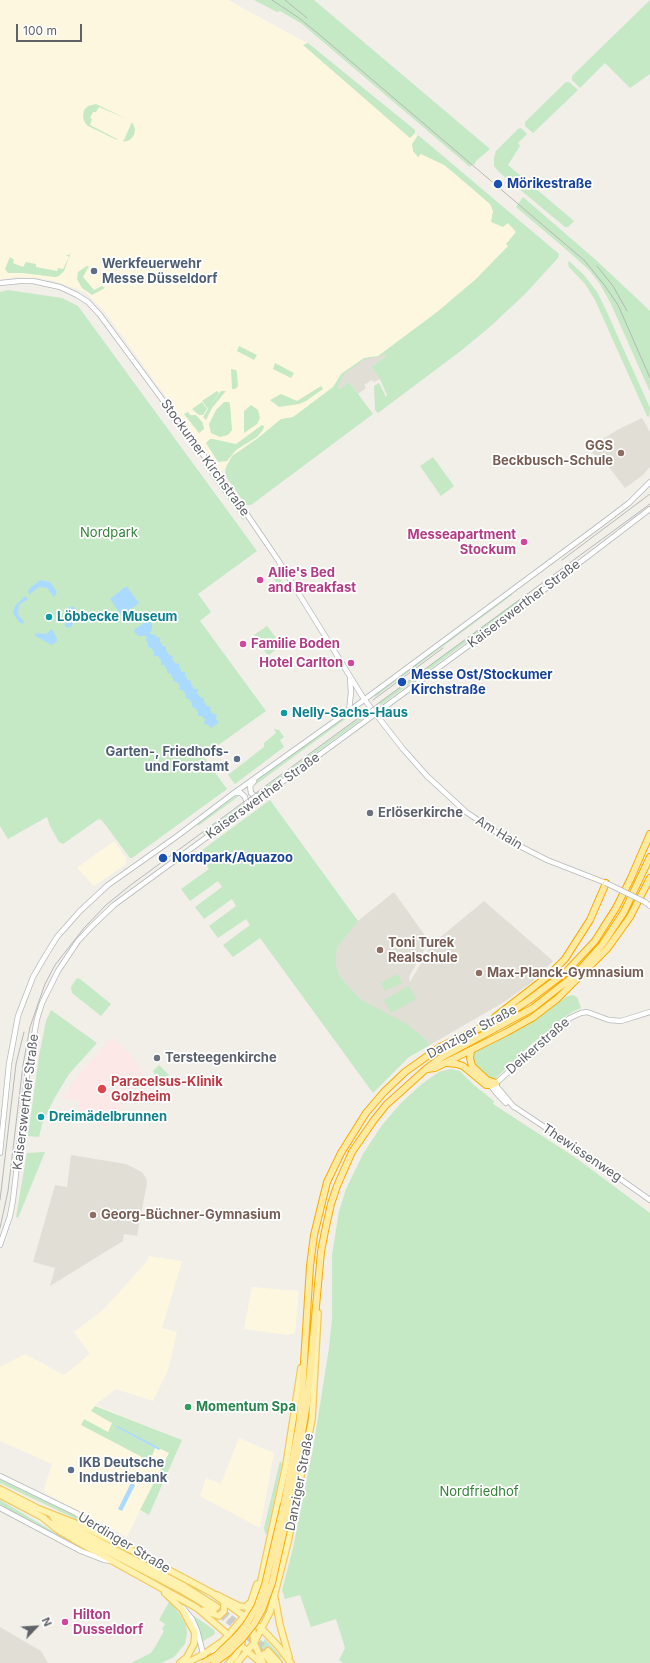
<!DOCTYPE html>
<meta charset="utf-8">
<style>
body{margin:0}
#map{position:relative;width:650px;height:1663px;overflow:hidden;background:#f1efe8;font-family:Inter,sans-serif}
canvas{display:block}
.north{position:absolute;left:16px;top:1607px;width:40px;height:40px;-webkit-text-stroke:3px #fff;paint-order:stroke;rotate:65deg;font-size:11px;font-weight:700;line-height:16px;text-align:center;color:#5f6368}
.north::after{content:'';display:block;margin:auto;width:14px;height:18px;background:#5f6368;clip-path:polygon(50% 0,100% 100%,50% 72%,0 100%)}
.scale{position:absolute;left:16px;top:24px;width:66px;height:18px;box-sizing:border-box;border:2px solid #5f6368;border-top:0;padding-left:5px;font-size:12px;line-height:14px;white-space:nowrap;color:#5f6368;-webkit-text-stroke:3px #fff;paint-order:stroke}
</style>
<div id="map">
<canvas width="650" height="1663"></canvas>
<div class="north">N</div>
<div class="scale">100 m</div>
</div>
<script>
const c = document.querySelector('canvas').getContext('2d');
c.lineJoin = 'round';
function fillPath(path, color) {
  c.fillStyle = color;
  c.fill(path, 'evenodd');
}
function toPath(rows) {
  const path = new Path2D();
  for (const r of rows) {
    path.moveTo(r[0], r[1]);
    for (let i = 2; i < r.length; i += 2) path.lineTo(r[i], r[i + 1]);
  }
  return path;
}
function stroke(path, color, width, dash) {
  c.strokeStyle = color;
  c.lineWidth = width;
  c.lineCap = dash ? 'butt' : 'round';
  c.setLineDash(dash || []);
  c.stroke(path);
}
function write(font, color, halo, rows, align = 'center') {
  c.font = font + ' Inter,sans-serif';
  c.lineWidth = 3.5;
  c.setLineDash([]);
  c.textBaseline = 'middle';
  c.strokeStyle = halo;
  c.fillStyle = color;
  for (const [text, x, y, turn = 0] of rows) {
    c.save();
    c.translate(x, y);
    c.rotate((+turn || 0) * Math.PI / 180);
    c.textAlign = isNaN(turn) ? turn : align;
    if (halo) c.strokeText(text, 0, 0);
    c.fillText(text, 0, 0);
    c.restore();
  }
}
fillPath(toPath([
 [0,0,228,0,307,43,527,228,476,280,444,308,220,472,105,312,85,292,54,281,39,278,15,277,0,280],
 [114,841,126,858,126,864,94,886,77,868],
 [149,1256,182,1261,162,1328,177,1332,168,1370,153,1401,116,1389,95,1405,182,1440,149,1515,140,1511,127,1537,45,1493,44,1489,52,1464,0,1441,0,1367,25,1354,64,1375,90,1354,74,1332,103,1310,125,1286,147,1261],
 [252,1287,299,1291,295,1333,288,1335,244,1329],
 [239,1438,274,1453,260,1528,200,1496,206,1478,221,1484]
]), '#fef7e0');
fillPath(toPath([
 [384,353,386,356,371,367,380,379,374,382,372,380,364,385,366,388,358,394,349,382,340,389,338,386,343,374,365,358,378,357],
 [642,418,650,432,650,467,643,475,625,488,602,458,598,460,589,448,617,430],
 [394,892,429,941,409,977,410,982,432,944,484,901,553,961,531,983,504,1002,430,1045,422,1036,360,999,339,975,336,966,336,954,338,946,354,924],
 [71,1155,126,1164,142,1172,146,1178,147,1183,137,1236,124,1234,123,1241,50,1286,55,1268,33,1262,55,1185,67,1187],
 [0,1627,41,1651,48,1663,0,1663]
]), '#e1ded6');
fillPath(toPath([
 [112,1037,129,1053,145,1075,108,1127,77,1118,80,1102,63,1098,74,1081]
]), '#fce8e6');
fillPath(toPath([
 [254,0,314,0,490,149,476,161,474,165,473,164,470,167,302,24,280,11,277,12],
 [650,0,650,74,630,88,605,63,580,88,572,80,572,76],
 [308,43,415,130,415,133,410,138,303,45],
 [566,82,569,82,578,90,533,133,525,126,525,122],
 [96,104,127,119,99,107,96,112,93,112,90,118,92,119,90,125,117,139,117,140,88,126,85,123,83,117,84,110,88,106],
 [132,122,135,129,134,135,130,140,123,142],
 [521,128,527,134,518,143,520,146,508,165,574,221,568,227,565,227,499,172,494,166,494,158,496,151,518,129],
 [418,135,559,254,558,258,525,294,492,325,462,350,378,413,375,410,374,386,379,383,386,397,387,395,380,379,371,367,386,356,384,354,378,357,365,359,344,374,338,387,340,389,349,382,373,414,251,505,246,505,225,475,226,467,232,456,258,438,281,419,293,417,333,387,341,374,364,358,378,356,437,312,476,279,508,246,506,244,516,232,508,223,503,227,491,222,493,211,490,204,455,174,444,165,421,154,418,157,413,151,412,144],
 [523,197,597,261,650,311,650,392,611,304,600,284,589,270,569,252,516,207],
 [71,252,64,271,59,276,55,277,22,273,8,273,5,269,10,257,14,260,13,263,23,267,26,262,36,264,36,267,57,271,58,268,63,269,69,257,66,255,69,255],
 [569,261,583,274,597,292,606,310,650,408,649,417,647,416,595,300,585,284,569,267,568,263],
 [87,266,89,266,83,277,94,290,102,286,105,288,92,295,82,288,77,279,78,272],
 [8,290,62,298,78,306,257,551,198,594,211,612,200,621,266,711,203,756,227,789,132,858,130,858,104,823,100,819,97,820,63,844,59,842,50,826,47,817,8,839,0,826,0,292],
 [239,346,257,355,254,360,237,351],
 [275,363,294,373,291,378,273,369],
 [231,369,236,370,237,373,238,386,235,389,232,389],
 [321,386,323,389,306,401,299,404,279,407,270,400,281,394,297,401],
 [217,391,219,393,210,406,221,391,226,391,212,408,206,420,203,417,208,409,202,401],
 [202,402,207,409,203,415,199,415,192,409],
 [224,402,229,402,230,404,232,430,228,435,220,437,211,433,209,424,216,410],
 [251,405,258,410,260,418,257,424,244,433,244,411],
 [188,412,190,415,196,415,203,423,204,429,199,433,184,414],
 [262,425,264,426,263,430,257,437,236,450,227,461,218,462,206,443,210,439,213,439,236,444],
 [433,457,454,486,441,496,420,466],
 [209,474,214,477,244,520,243,520],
 [272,566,287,590,283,593,273,577],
 [511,593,512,595,375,697,373,695],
 [517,601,521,602,381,705,379,703],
 [267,626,282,645,269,655,266,653,254,635],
 [356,707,358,710,251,788,253,783],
 [362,716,362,719,261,793,256,794],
 [274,729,279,730,284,737,280,740,284,747,235,784,228,775,264,747,264,743,276,733],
 [236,796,239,796,198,826,197,824],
 [270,800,358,921,338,946,336,954,336,966,339,975,360,999,405,1023,422,1036,430,1045,409,1057,373,1093,260,938,233,957,223,945,250,925,246,919,218,938,209,926,236,906,232,899,204,919,195,907,222,887,218,881,190,901,181,889,209,869,198,853],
 [244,803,243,807,204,835,203,833],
 [398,974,402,983,385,991,381,983],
 [77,978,80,979,111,1004,101,1016,72,993,71,987],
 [409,986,416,999,391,1013,384,1000],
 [572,995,577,997,581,1008,572,1012,561,1020,527,1048,497,1077,494,1079,488,1078,473,1064,472,1052,526,1024,566,997],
 [51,1010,97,1043,69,1074,54,1099,42,1124,39,1137,28,1136,39,1056,46,1021],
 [159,1065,169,1075,162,1084,159,1084,153,1071],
 [451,1069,460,1071,475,1086,494,1101,493,1104,576,1158,650,1213,650,1663,343,1663,339,1660,345,1648,336,1619,311,1627,300,1595,285,1599,282,1590,293,1548,313,1449,329,1348,332,1319,332,1255,339,1211,346,1189,363,1154,382,1125,401,1103,423,1083,439,1072],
 [45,1152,18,1218,16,1217,27,1153],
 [95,1406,182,1440,149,1515,140,1510,169,1453,161,1449,159,1450,160,1448,116,1427,155,1448,149,1464,148,1459,144,1462,141,1460,142,1457,81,1425,84,1419,108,1432,112,1423,91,1411],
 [280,1461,282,1464,267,1534,265,1533,264,1528],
 [0,1478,76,1516,97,1529,0,1483],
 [0,1500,76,1545,76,1546,0,1506],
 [82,1529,114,1544,178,1578,220,1604,219,1605,176,1579],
 [169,1602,172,1603,175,1607,186,1625,187,1633,185,1644,174,1657,161,1663,131,1663,151,1653,155,1647,164,1631,162,1629,165,1624,159,1620],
 [191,1614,213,1629,215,1632,214,1635,203,1641],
 [265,1639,281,1657,280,1662,275,1663,280,1660,270,1649,262,1656,269,1663,266,1663,258,1649]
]), '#c5e8c5');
fillPath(toPath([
 [40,580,50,582,57,592,54,597,47,588,39,587,31,593,30,595,28,592,29,589],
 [127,587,139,603,122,616,110,599,125,587],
 [25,596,28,599,19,605,18,614,24,622,23,624,19,622,13,613,15,606],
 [73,606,75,609,72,621,73,624,71,627,67,628,65,626,65,622,69,608],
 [148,620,152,624,152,629,150,633,152,635,154,634,156,637,160,638,160,642,163,646,166,647,166,650,169,655,173,656,172,659,175,663,179,664,179,667,182,672,185,672,185,676,188,680,191,681,191,684,194,689,198,689,197,693,200,697,204,698,204,702,207,706,211,707,210,710,213,714,217,715,216,719,219,722,211,728,208,725,204,724,205,720,202,716,198,716,198,712,195,708,192,707,192,703,189,699,185,698,186,695,183,690,179,690,180,686,177,682,173,681,173,678,170,673,167,673,167,669,164,665,161,665,161,661,158,656,154,656,154,652,151,648,148,647,148,643,146,640,147,638,146,636,139,636,135,633,134,630],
 [52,629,57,639,57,641,52,645,35,636,35,634,37,633,46,634],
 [117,1426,160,1448,159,1450,155,1448,116,1427],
 [131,1483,135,1485,122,1511,118,1509]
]), '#aadaff');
stroke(toPath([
 [217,1607,247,1630],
 [214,1610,245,1634,264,1654],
 [253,1636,268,1651]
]), '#ccccc8', 5.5, [5.5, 3]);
const tertiary = toPath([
 [0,283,20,281,33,281,60,287,77,295,88,302,100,315,246,513,278,560,364,699,403,749,427,776,466,812,508,840,547,860,606,883],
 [349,711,351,692,350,679],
 [254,781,250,786,251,793,255,796,263,796],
 [235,793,241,793,245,797,247,804,244,808],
 [645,902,650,906],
 [490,1085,499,1096,506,1103],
 [513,1106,582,1152,650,1200],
 [514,1107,497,1087,496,1083,570,1018,581,1013,587,1012,609,1020,621,1021,650,1012],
 [0,1153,9,1064,18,1016,33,977,44,958,57,937,80,911,108,885,176,837,234,793,349,711,600,525,629,503,650,482],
 [0,1245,10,1216,13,1200,28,1068,37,1019,42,1003,58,971,78,941,91,927,114,905,524,605,650,509],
 [0,1476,76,1513,123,1544],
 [0,1508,81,1551,104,1560,112,1561],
 [183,1608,192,1619,197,1630,204,1657],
 [210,1659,219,1645]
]);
const primary = toPath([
 [0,1489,37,1508],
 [0,1495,44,1518],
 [34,1507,80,1525,133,1551,212,1593,262,1629,278,1646,291,1663],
 [42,1517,58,1530,73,1539,197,1608,261,1663],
 [53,1517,184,1586,217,1607],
 [53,1523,181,1590,214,1610],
 [165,1593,182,1609,195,1633,194,1644,187,1657,180,1663],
 [217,1595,239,1606,245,1607,251,1602,257,1584],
 [275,1598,280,1625,289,1657],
 [256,1603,286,1465,301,1368],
 [203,1610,219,1616,224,1611,224,1603],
 [252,1623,254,1643,263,1663],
 [268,1651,279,1663],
 [264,1654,272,1663],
 [187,1663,204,1654,223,1641,248,1612,255,1597],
 [229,1663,236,1655,242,1642],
 [237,1663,254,1643,270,1612,288,1542,312,1419,318,1313]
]);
const trunk = toPath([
 [495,1017,548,976,565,959,590,920,606,883],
 [471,1051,470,1058,472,1066,487,1080,496,1083],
 [447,1063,457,1064,463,1066,486,1085,492,1085,496,1083],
 [427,1069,435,1068,507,1032,532,1018,557,999,607,949,630,917,650,878],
 [284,1504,299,1425,302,1394,310,1266,314,1235,327,1182,341,1153,366,1113,384,1092,405,1072,440,1047,505,1016,529,1000,566,972,595,941,616,908,631,878,650,834],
 [289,1507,307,1404,321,1252,325,1231,331,1204,337,1186,352,1152,374,1120,386,1105,426,1069,442,1057,533,1008,575,975,602,945,624,912,650,857]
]);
stroke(tertiary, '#b5b8bc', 6);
stroke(primary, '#f2c960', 8);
stroke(trunk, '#f9ab00', 8);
stroke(tertiary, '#fff', 4.5);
stroke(primary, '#fff2af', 5.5);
stroke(trunk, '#feeaa1', 6);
stroke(toPath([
 [272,0,299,18,321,36,585,261,605,286,618,305,650,378],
 [285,0,307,18],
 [597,266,613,286,627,311],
 [562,560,650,494],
 [373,700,443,648],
 [0,1200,16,1064,24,1032],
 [0,1228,8,1191,23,1065,30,1027,45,984,55,965,84,928,106,905,132,884,650,504]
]), '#b6b7b8', 1);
const tertiaryBridge = toPath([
 [606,883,645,902]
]);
const trunkBridge = toPath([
 [203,1663,217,1655,237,1636,246,1625,257,1607,265,1585,284,1504],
 [214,1663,229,1652,242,1639,254,1624,262,1610,272,1583,289,1507]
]);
stroke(tertiaryBridge, '#b5b8bc', 6, []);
stroke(trunkBridge, '#f9ab00', 8, []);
stroke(tertiaryBridge, '#fff', 4.5);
stroke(trunkBridge, '#feeaa1', 6);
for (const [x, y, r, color] of [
 [498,184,5,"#1a4fb4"],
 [94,271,4,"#5c6f8a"],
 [621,453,4,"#8d6e63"],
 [524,542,4,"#d1479c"],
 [260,580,4,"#d1479c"],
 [49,617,4,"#0f9aa8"],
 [243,644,4,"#d1479c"],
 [351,663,4,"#d1479c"],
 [402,682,5,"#1a4fb4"],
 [284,713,4,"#0f9aa8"],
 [237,759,4,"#5c6f8a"],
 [370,813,4,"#6b7280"],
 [163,858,5,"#1a4fb4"],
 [380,950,4,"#8d6e63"],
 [479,973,4,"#8d6e63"],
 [157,1058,4,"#6b7280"],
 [102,1089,5,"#e0444e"],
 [41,1117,4,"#0f9aa8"],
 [93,1215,4,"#8d6e63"],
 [188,1407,4,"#2e9e5b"],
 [71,1470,4,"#5c6f8a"],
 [65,1622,4,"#d1479c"]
]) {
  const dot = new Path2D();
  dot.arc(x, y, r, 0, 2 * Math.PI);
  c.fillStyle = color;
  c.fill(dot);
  stroke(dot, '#fff', 1.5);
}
write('bold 13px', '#164399', '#fff', [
 ["Mörikestraße",507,184],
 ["Messe Ost/Stockumer",411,675],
 ["Kirchstraße",411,690],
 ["Nordpark/Aquazoo",172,858]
], 'left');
write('bold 13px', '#4e5e75', '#fff', [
 ["Werkfeuerwehr",102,264],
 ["Messe Düsseldorf",102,279],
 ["Garten-, Friedhofs-",229,752,"right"],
 ["und Forstamt",229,767,"right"],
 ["IKB Deutsche",79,1463],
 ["Industriebank",79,1478]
], 'left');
write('bold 13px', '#785e54', '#fff', [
 ["GGS",613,446,"right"],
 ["Beckbusch-Schule",613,461,"right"],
 ["Toni Turek",388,943],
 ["Realschule",388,958],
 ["Max-Planck-Gymnasium",487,973],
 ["Georg-Büchner-Gymnasium",101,1215]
], 'left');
write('13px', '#5f6368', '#fff', [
 ["Stockumer Kirchstraße",205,458,54],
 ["Kaiserswerther Straße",524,604,-37],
 ["Kaiserswerther Straße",263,796,-36],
 ["Am Hain",499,833,31],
 ["Danziger Straße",472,1032,-28],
 ["Deikerstraße",538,1046,-41],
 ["Kaiserswerther Straße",26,1102,-83],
 ["Thewissenweg",582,1153,34],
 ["Danziger Straße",300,1482,-79],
 ["Uerdinger Straße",124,1543,31]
]);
write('13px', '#348238', '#fff', [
 ["Nordpark",109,533],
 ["Nordfriedhof",479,1492]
]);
write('bold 13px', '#b23c85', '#fff', [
 ["Messeapartment",516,535,"right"],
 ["Stockum",516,550,"right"],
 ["Allie's Bed",268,573],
 ["and Breakfast",268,588],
 ["Familie Boden",251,644],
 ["Hotel Carlton",343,663,"right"],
 ["Hilton",73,1615],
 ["Dusseldorf",73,1630]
], 'left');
write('bold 13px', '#0d838f', '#fff', [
 ["Löbbecke Museum",57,617],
 ["Nelly-Sachs-Haus",292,713],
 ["Dreimädelbrunnen",49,1117]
], 'left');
write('bold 13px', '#5b616d', '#fff', [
 ["Erlöserkirche",378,813],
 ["Tersteegenkirche",165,1058]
], 'left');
write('bold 13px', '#be3a42', '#fff', [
 ["Paracelsus-Klinik",111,1082],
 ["Golzheim",111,1097]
], 'left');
write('bold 13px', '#27864d', '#fff', [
 ["Momentum Spa",196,1407]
], 'left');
</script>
